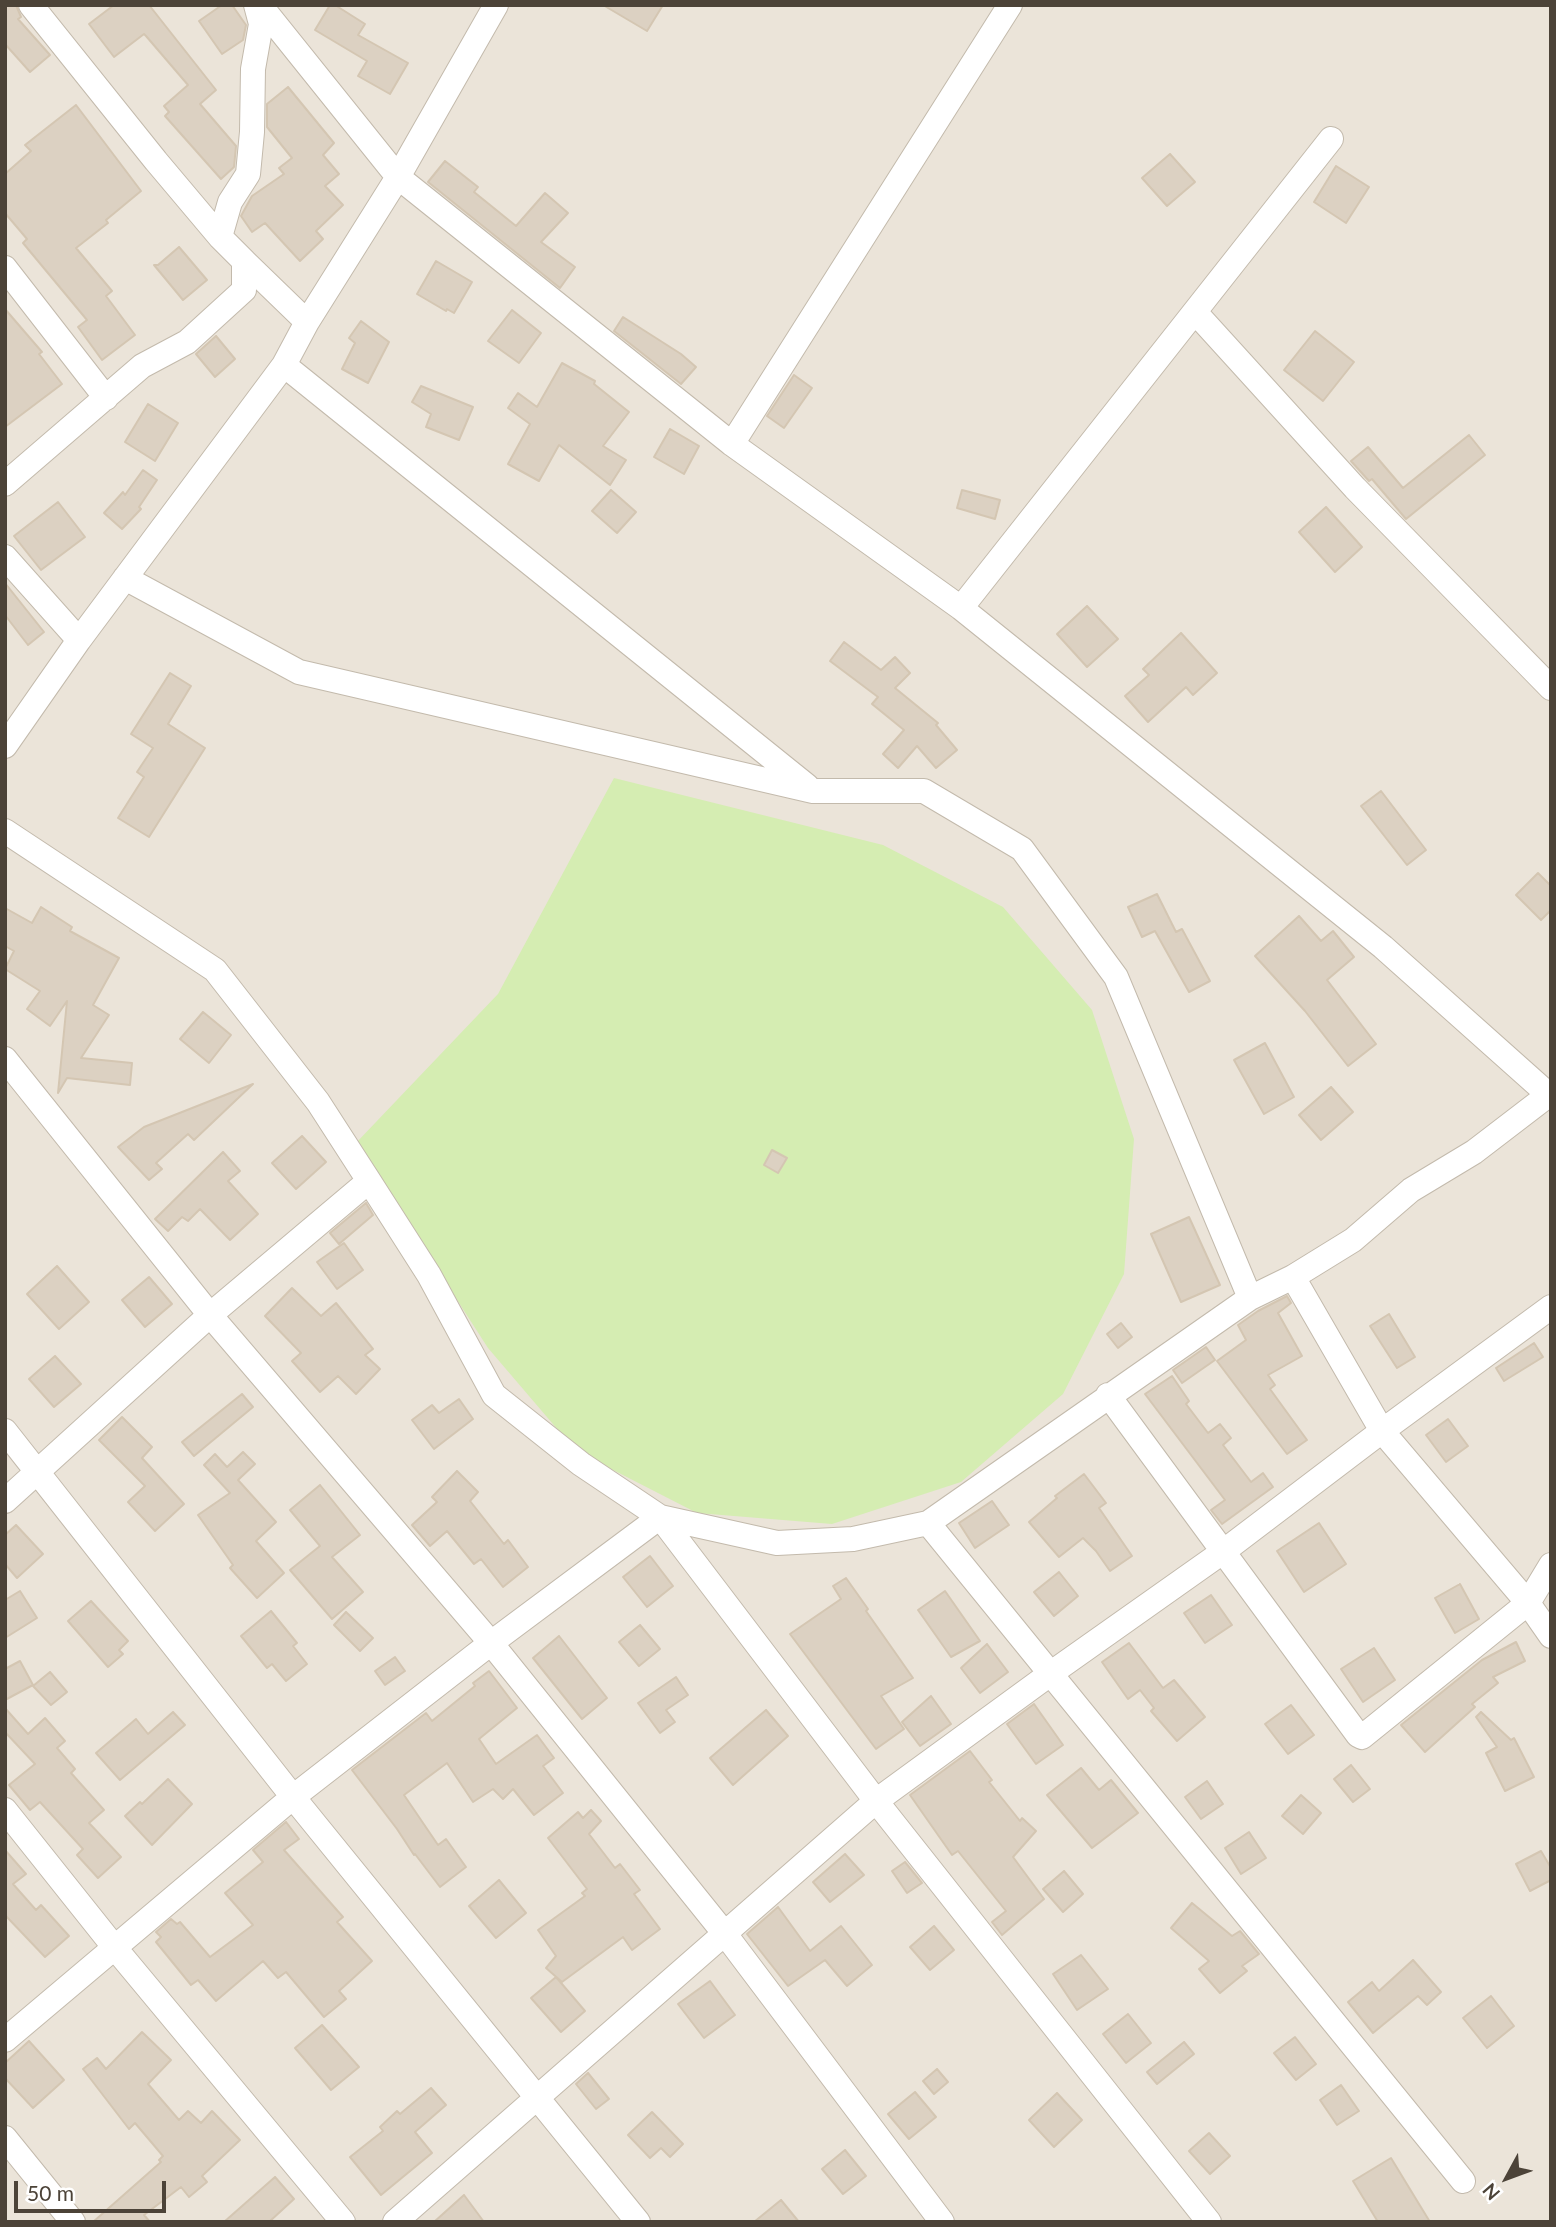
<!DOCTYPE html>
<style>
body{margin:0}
#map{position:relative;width:1556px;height:2227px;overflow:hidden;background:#f6f2eb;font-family:Lato,sans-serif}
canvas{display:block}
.frame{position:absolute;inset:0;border:7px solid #4c4338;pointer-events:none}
.north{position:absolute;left:1472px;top:2143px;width:70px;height:70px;-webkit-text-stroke:5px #fff;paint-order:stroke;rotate:229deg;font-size:19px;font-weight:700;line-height:28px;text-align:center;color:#4c4338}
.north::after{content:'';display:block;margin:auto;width:24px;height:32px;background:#4c4338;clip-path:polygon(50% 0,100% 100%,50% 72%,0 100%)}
.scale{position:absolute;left:14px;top:2181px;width:152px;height:32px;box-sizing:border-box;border:4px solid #4c4338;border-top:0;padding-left:9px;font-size:21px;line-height:24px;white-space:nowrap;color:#4c4338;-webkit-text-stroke:5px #fff;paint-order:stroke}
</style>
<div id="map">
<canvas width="1556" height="2227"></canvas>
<div class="frame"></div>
<div class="north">N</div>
<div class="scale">50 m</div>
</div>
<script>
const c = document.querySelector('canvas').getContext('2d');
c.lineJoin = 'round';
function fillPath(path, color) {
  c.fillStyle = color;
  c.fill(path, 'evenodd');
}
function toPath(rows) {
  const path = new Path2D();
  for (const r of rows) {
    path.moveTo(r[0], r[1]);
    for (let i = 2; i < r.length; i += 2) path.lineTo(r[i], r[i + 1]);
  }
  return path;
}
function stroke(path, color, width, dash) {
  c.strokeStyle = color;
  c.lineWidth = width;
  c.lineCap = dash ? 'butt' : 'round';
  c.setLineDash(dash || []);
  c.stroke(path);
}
fillPath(toPath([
 [5,5,1551,5,1551,2222,5,2222]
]), '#ebe4d9');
fillPath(toPath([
 [614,778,883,845,1003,907,1092,1010,1134,1139,1124,1274,1063,1394,961,1482,832,1524,697,1513,576,1451,488,1348,356,1143,498,994]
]), '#d5edb2');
const building = toPath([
 [5,5,16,5,21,17,18,19,50,55,30,72,5,44,5,5],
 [114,5,149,5,216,90,200,104,236,146,234,167,221,179,165,116,169,112,164,106,188,85,146,36,144,34,114,57,89,24,114,5],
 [222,5,232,5,246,25,243,40,222,54,199,21,222,5],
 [330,5,335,5,365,24,358,35,408,63,390,94,358,76,367,61,315,30,330,5],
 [603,5,663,5,647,31,603,5],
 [288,87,334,143,323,155,339,174,325,186,343,205,316,231,323,239,300,261,265,223,252,232,241,216,252,196,284,174,279,168,292,158,267,127,267,104,288,87],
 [76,105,141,191,106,220,108,223,76,248,112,291,106,296,135,335,102,360,78,327,87,320,23,243,27,239,5,213,5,174,31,151,25,145,76,105],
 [1170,154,1195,182,1167,206,1142,178,1170,154],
 [445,161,478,187,474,192,516,226,545,193,568,213,541,242,575,267,560,288,428,182,445,161],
 [1336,166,1369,187,1346,223,1314,202,1336,166],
 [179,247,207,280,183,300,154,265,158,265,179,247],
 [436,261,472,282,454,313,447,309,446,311,417,294,436,261],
 [5,309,42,352,39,354,62,384,5,427,5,309],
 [512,310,541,333,519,363,488,341,512,310],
 [623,317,681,354,696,367,681,384,614,331,623,317],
 [361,321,389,342,368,383,342,369,355,343,349,338,361,321],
 [1315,331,1354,362,1323,401,1284,370,1315,331],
 [216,336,235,359,215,377,196,354,216,336],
 [562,363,595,381,594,384,629,412,603,446,626,460,610,485,559,445,539,481,508,464,530,424,508,408,518,393,537,407,562,363],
 [794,375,812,388,784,428,767,416,794,375],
 [421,386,473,407,459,440,426,427,431,414,412,402,421,386],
 [148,404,178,423,155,461,125,442,148,404],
 [670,429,699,446,684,474,654,457,670,429],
 [1469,435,1485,455,1406,519,1372,479,1369,481,1351,461,1368,447,1403,488,1469,435],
 [143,470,157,480,139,507,141,509,122,529,104,513,123,492,125,495,143,470],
 [611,490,636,512,617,533,592,511,611,490],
 [962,490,1000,500,995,519,957,508,962,490],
 [58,502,85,537,41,570,14,536,58,502],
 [1326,507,1362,547,1335,572,1299,532,1326,507],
 [5,583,44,632,28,645,5,615,5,583],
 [1087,606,1118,639,1087,667,1057,634,1087,606],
 [1181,633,1217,673,1193,695,1186,687,1148,722,1125,696,1149,675,1143,669,1181,633],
 [844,642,881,670,895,657,910,673,895,688,938,723,936,725,957,750,936,768,917,746,898,768,883,754,904,730,872,704,878,697,830,661,844,642],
 [170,673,191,686,168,724,205,748,149,837,118,818,144,777,137,772,153,748,131,734,170,673],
 [1381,791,1426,850,1407,865,1361,806,1381,791],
 [1538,873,1551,886,1551,910,1541,920,1516,895,1538,873],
 [1157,894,1176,932,1182,929,1210,981,1189,992,1155,931,1142,937,1128,907,1157,894],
 [41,907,72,927,70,931,119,958,93,1005,109,1015,81,1058,132,1063,130,1085,67,1078,58,1093,67,1001,50,1026,27,1009,40,991,5,969,14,951,5,946,5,908,32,923,41,907],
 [1299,916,1321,941,1333,931,1354,957,1327,980,1376,1044,1348,1066,1305,1011,1255,956,1299,916],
 [203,1012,231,1035,209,1063,180,1039,203,1012],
 [1265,1043,1294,1097,1264,1114,1234,1060,1265,1043],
 [253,1084,194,1140,188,1134,156,1163,162,1169,149,1180,118,1147,144,1127,253,1084],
 [1331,1087,1353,1112,1321,1140,1299,1115,1331,1087],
 [302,1136,326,1162,296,1189,272,1163,302,1136],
 [772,1150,787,1158,778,1173,764,1165,772,1150],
 [223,1152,240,1171,228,1181,258,1214,230,1240,200,1209,188,1221,182,1217,168,1231,155,1219,223,1152],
 [366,1203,373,1215,339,1244,330,1233,366,1203],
 [1189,1217,1220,1285,1181,1302,1151,1234,1189,1217],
 [344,1243,363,1270,337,1289,317,1262,344,1243],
 [57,1266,89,1302,59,1329,27,1294,57,1266],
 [149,1277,172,1304,145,1327,122,1300,149,1277],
 [292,1288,321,1316,336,1303,373,1349,365,1355,380,1369,356,1394,338,1376,320,1392,292,1361,301,1353,265,1316,292,1288],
 [1287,1296,1291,1303,1278,1313,1302,1356,1268,1375,1275,1385,1270,1389,1307,1440,1287,1454,1217,1361,1246,1340,1238,1325,1258,1311,1287,1296],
 [1389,1314,1415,1357,1397,1368,1370,1326,1389,1314],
 [1121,1323,1132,1337,1118,1348,1107,1334,1121,1323],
 [1534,1343,1543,1357,1504,1381,1496,1368,1534,1343],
 [1206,1347,1215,1360,1182,1383,1173,1370,1206,1347],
 [55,1356,81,1384,54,1407,29,1379,55,1356],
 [1172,1376,1189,1401,1186,1404,1208,1433,1220,1424,1231,1438,1223,1445,1251,1482,1263,1473,1273,1487,1222,1524,1211,1510,1225,1500,1145,1394,1172,1376],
 [242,1394,253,1407,194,1456,182,1442,242,1394],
 [459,1399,473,1419,434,1449,412,1420,432,1405,439,1413,459,1399],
 [122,1417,152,1447,142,1458,184,1504,155,1531,128,1502,145,1486,99,1440,122,1417],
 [1448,1419,1468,1446,1446,1462,1426,1435,1448,1419],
 [243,1452,255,1464,238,1480,276,1522,256,1541,284,1573,257,1598,230,1568,233,1565,198,1515,230,1493,204,1465,215,1454,227,1467,243,1452],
 [457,1471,478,1492,470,1501,504,1544,508,1540,528,1567,503,1587,481,1559,474,1564,447,1531,430,1546,412,1525,437,1502,432,1497,457,1471],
 [1084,1474,1106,1503,1099,1508,1132,1556,1110,1571,1096,1551,1083,1538,1059,1557,1029,1522,1057,1498,1055,1496,1084,1474],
 [320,1485,360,1535,332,1557,363,1592,332,1619,290,1570,320,1546,290,1510,320,1485],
 [992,1501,1009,1525,975,1548,959,1523,992,1501],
 [1319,1523,1346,1564,1304,1592,1277,1551,1319,1523],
 [16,1525,43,1554,17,1578,5,1564,5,1535,16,1525],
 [650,1556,673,1586,647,1607,623,1577,650,1556],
 [1059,1572,1078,1596,1054,1616,1034,1592,1059,1572],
 [846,1578,868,1609,866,1611,913,1678,881,1696,904,1729,876,1749,790,1634,841,1599,833,1586,846,1578],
 [1460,1584,1479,1619,1455,1633,1435,1598,1460,1584],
 [20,1591,37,1618,5,1638,5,1600,20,1591],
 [945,1591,980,1641,951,1657,918,1610,945,1591],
 [1211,1595,1232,1625,1205,1643,1184,1613,1211,1595],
 [91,1601,128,1641,119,1650,123,1654,108,1667,68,1621,91,1601],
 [271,1611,297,1643,293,1646,307,1664,286,1681,272,1664,267,1668,241,1636,271,1611],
 [346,1612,373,1638,360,1651,334,1625,346,1612],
 [640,1625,660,1649,639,1666,619,1642,640,1625],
 [559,1636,607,1698,582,1719,533,1658,559,1636],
 [1516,1642,1525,1661,1493,1677,1498,1683,1472,1704,1475,1707,1425,1752,1401,1725,1482,1660,1516,1642],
 [1129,1643,1163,1688,1174,1680,1205,1717,1177,1741,1151,1711,1154,1708,1140,1690,1128,1699,1102,1662,1129,1643],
 [987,1644,1008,1672,980,1693,961,1668,987,1644],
 [1374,1648,1395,1680,1363,1702,1341,1669,1374,1648],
 [395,1657,405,1671,385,1685,375,1671,395,1657],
 [20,1661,33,1685,5,1700,5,1669,20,1661],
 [489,1671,517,1708,479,1739,496,1764,537,1735,554,1758,543,1766,563,1793,534,1815,513,1789,503,1799,493,1789,473,1802,447,1763,404,1795,438,1845,446,1839,466,1867,440,1887,415,1854,414,1855,397,1829,352,1770,426,1713,432,1721,475,1686,473,1683,489,1671],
 [50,1672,67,1692,51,1705,33,1686,50,1672],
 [676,1677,688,1695,666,1710,675,1722,660,1733,638,1703,676,1677],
 [931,1696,951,1724,920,1746,902,1722,931,1696],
 [1034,1704,1063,1745,1036,1764,1007,1724,1034,1704],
 [1291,1705,1314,1735,1288,1754,1265,1724,1291,1705],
 [5,1708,28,1734,45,1718,65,1741,57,1748,75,1769,71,1773,104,1810,89,1823,121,1857,98,1878,77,1855,83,1849,40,1802,30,1810,9,1785,35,1764,5,1732,5,1708],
 [766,1710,788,1736,733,1785,710,1758,766,1710],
 [173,1712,185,1725,120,1780,96,1753,136,1719,148,1734,173,1712],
 [1481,1712,1511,1740,1514,1738,1534,1777,1505,1791,1486,1753,1497,1747,1476,1717,1481,1712],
 [970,1751,992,1780,989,1782,1020,1821,1022,1818,1036,1831,1013,1857,1044,1899,1002,1935,992,1922,1006,1911,958,1851,952,1855,910,1795,970,1751],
 [1351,1765,1370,1789,1353,1802,1334,1779,1351,1765],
 [1081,1768,1099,1790,1111,1780,1138,1813,1092,1848,1047,1795,1081,1768],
 [168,1779,192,1804,152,1845,125,1816,140,1802,142,1804,168,1779],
 [1207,1781,1223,1804,1201,1819,1185,1797,1207,1781],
 [1301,1795,1321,1813,1303,1834,1282,1816,1301,1795],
 [591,1810,601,1821,589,1834,615,1868,620,1864,640,1890,634,1894,660,1929,632,1950,623,1937,562,1982,546,1968,556,1956,538,1930,585,1896,582,1893,587,1889,548,1838,578,1812,583,1818,591,1810],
 [286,1822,299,1839,284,1850,343,1917,337,1922,372,1961,339,1991,346,1999,324,2017,286,1972,278,1978,263,1961,216,2001,198,1980,191,1985,156,1942,161,1937,156,1932,171,1919,177,1924,180,1922,210,1957,253,1925,225,1893,263,1862,253,1850,286,1822],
 [1249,1832,1266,1858,1241,1874,1225,1848,1249,1832],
 [5,1850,26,1874,13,1884,36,1910,41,1905,69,1936,45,1957,5,1915,5,1850],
 [1541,1851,1551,1868,1551,1880,1530,1891,1516,1864,1541,1851],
 [845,1854,864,1875,830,1902,813,1882,845,1854],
 [905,1862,922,1883,907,1893,892,1871,905,1862],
 [1064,1871,1083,1894,1063,1912,1043,1889,1064,1871],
 [499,1880,526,1913,496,1938,469,1906,499,1880],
 [1192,1903,1232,1936,1240,1931,1259,1954,1242,1966,1247,1971,1220,1993,1199,1969,1209,1961,1171,1928,1192,1903],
 [778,1907,810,1951,841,1926,872,1965,847,1986,825,1960,788,1986,747,1934,778,1907],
 [934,1926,954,1950,930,1970,910,1947,934,1926],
 [1081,1955,1108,1989,1077,2010,1053,1974,1081,1955],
 [1413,1960,1441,1992,1427,2005,1418,1996,1373,2033,1348,2002,1372,1982,1379,1991,1413,1960],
 [556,1977,585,2011,561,2032,531,1998,556,1977],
 [710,1981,735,2015,704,2038,678,2004,710,1981],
 [1491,1996,1514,2026,1487,2048,1463,2018,1491,1996],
 [1128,2014,1151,2043,1126,2063,1103,2034,1128,2014],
 [322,2025,359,2067,331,2090,295,2048,322,2025],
 [142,2032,171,2060,148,2084,179,2120,188,2111,201,2123,212,2111,240,2140,202,2176,207,2182,189,2197,181,2187,144,2215,150,2222,93,2222,161,2162,159,2160,163,2156,135,2123,129,2129,83,2069,97,2058,106,2069,142,2032],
 [1295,2037,1316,2064,1296,2080,1274,2053,1295,2037],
 [29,2041,64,2080,33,2108,5,2078,5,2063,29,2041],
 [1184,2042,1194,2054,1157,2084,1147,2072,1184,2042],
 [937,2069,948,2082,934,2094,923,2081,937,2069],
 [588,2073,609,2099,596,2109,576,2084,588,2073],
 [1341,2085,1359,2111,1337,2125,1320,2100,1341,2085],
 [431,2088,446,2105,415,2132,432,2153,381,2195,350,2157,383,2131,380,2127,397,2111,400,2114,431,2088],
 [915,2092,936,2117,909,2139,888,2114,915,2092],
 [1057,2093,1082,2120,1054,2147,1029,2120,1057,2093],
 [652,2112,683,2144,670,2157,661,2148,650,2158,628,2135,652,2112],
 [1209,2133,1230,2156,1210,2174,1189,2151,1209,2133],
 [845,2150,866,2176,843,2194,822,2169,845,2150],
 [1391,2158,1430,2222,1378,2222,1353,2181,1391,2158],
 [275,2177,294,2199,269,2222,224,2222,275,2177],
 [464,2195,484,2222,434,2222,464,2195],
 [781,2200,799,2222,754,2222,781,2200]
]);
fillPath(building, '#dcd1c2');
stroke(building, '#d4c6b2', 2);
const minor = toPath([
 [31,5,156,161,220,237,244,261],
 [260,5,398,177,732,444,961,608,1383,947,1549,1095],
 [220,237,230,202,248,174,252,132,253,69,261,24,256,5],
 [5,268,106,398],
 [1195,312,1355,488,1551,688],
 [284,365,807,786],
 [732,444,1010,5],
 [5,484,142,366,187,342,244,290,244,261,307,322],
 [5,557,79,640],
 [125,578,299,672,813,791,924,791,1022,849,1116,977,1250,1298],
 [961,608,1331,139],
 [5,746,79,640,284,365,307,322,398,177,496,5],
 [5,831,215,970,318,1102,369,1181,429,1275,494,1395,581,1464,660,1517,876,1801,1209,2222],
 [5,1059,210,1315,491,1643,725,1934,942,2222],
 [1293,1277,1382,1431,1528,1603,1551,1636],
 [1108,1395,1358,1735,1362,1737,1528,1603,1551,1565],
 [5,1431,293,1797,638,2222],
 [5,1501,210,1315,369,1181],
 [928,1523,1463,2181],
 [5,1810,115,1948,343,2222],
 [5,2040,293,1797,491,1643,660,1517,777,1543,853,1539,928,1523,1250,1298,1293,1277,1353,1240,1411,1190,1474,1152,1551,1093],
 [5,2138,73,2222],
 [395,2222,876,1801,1050,1674,1224,1551,1382,1431,1551,1307]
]);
stroke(minor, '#c3baac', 26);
stroke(minor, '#fff', 24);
</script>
